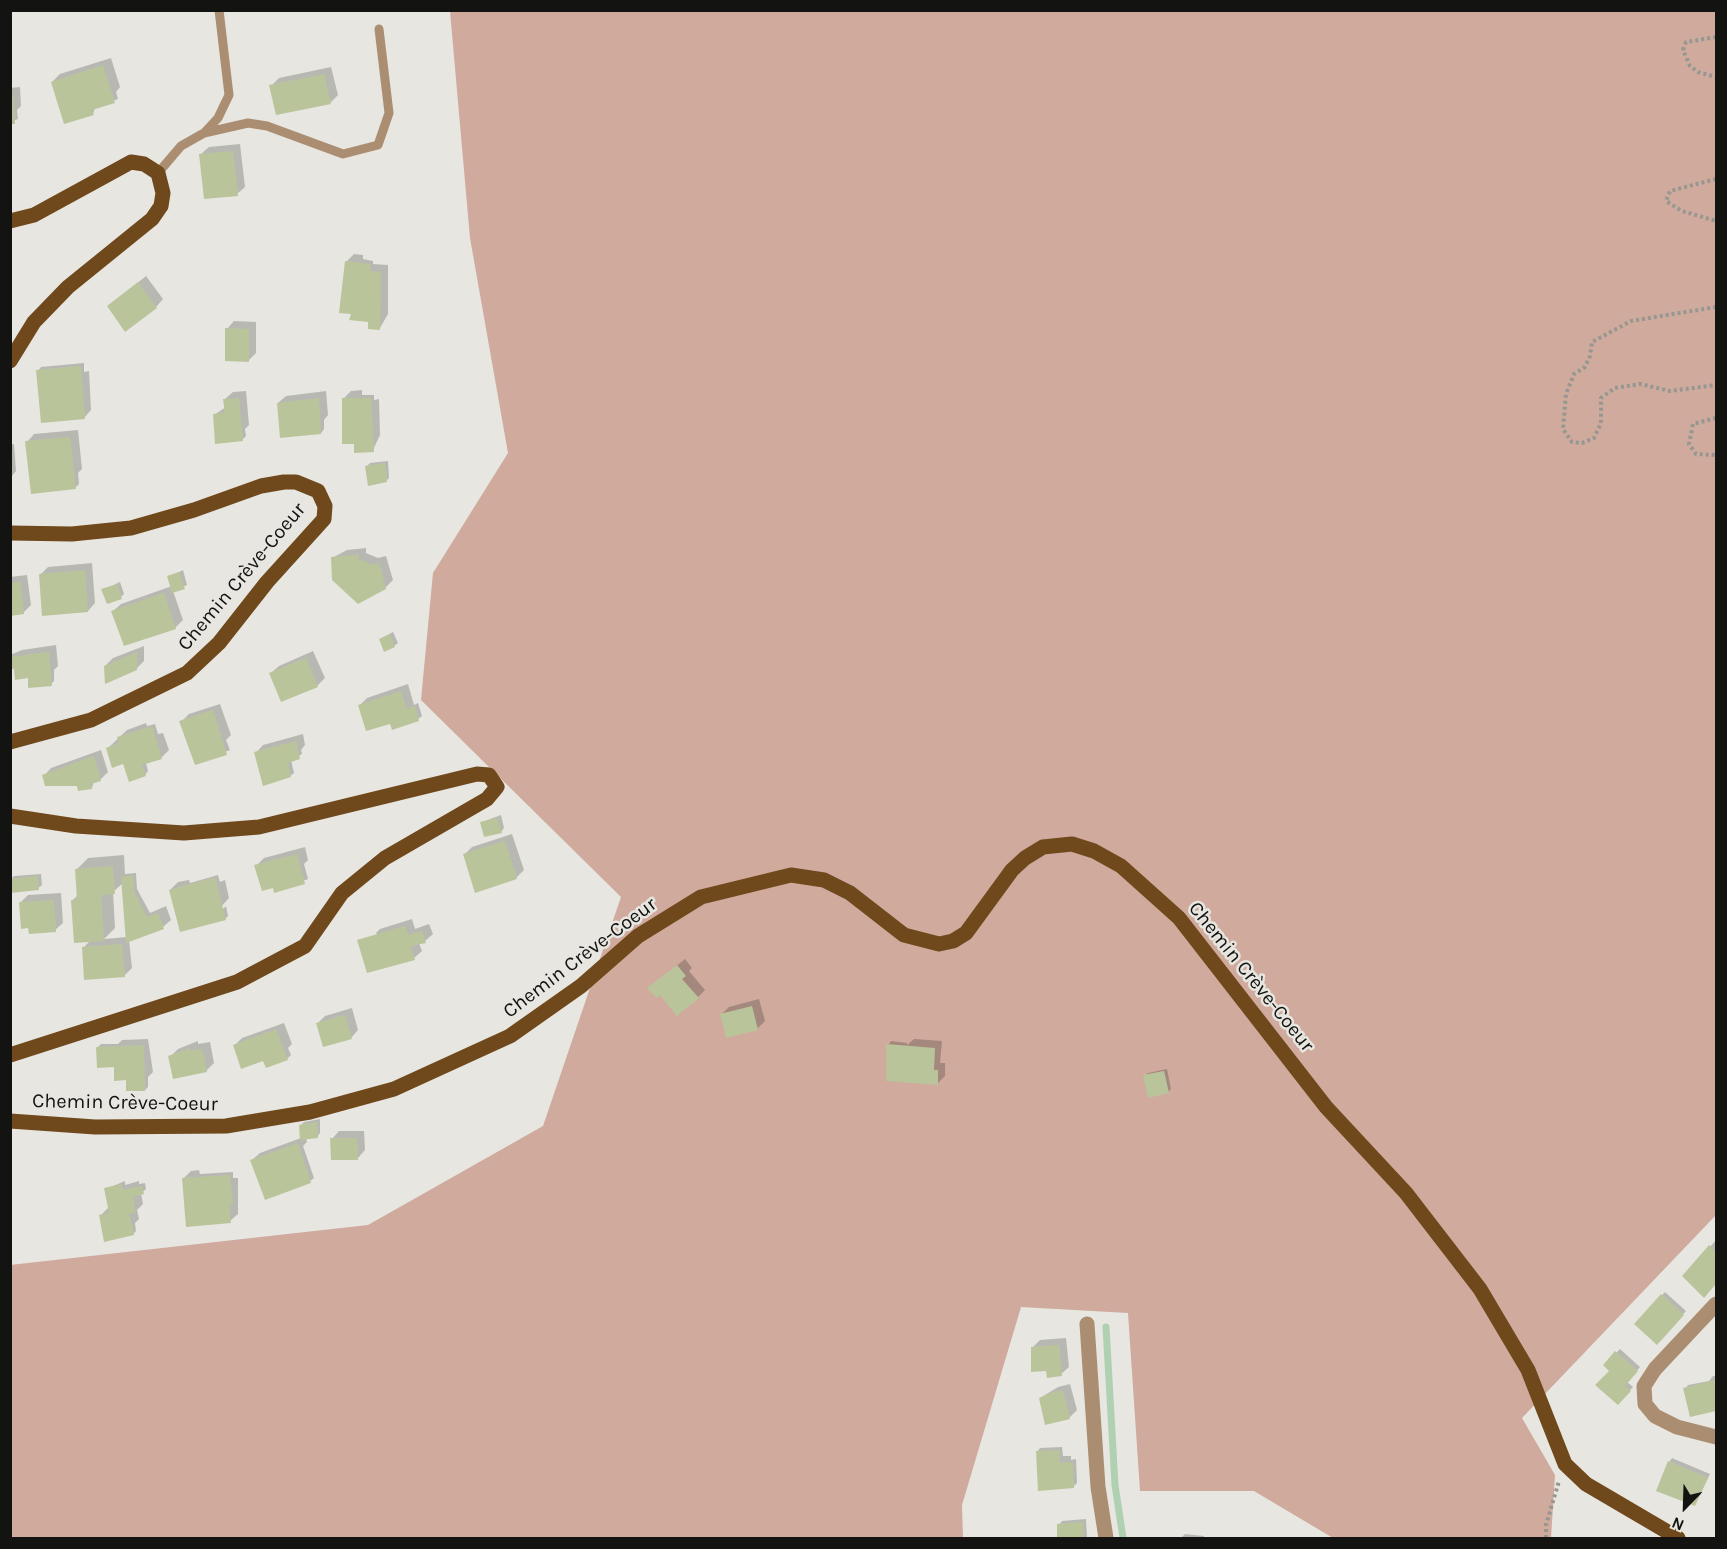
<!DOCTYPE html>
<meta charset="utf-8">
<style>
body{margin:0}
#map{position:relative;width:1727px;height:1549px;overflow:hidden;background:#e7e6e0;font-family:Karla,sans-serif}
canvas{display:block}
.frame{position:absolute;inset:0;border:12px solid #131311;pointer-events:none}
.north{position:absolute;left:1655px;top:1477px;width:60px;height:60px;-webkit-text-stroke:4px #e7e6e0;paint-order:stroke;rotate:203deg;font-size:16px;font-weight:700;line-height:24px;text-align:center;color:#131311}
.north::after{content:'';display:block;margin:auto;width:21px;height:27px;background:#131311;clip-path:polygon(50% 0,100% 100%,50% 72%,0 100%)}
</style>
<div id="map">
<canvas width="1727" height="1549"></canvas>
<div class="frame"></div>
<div class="north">N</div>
</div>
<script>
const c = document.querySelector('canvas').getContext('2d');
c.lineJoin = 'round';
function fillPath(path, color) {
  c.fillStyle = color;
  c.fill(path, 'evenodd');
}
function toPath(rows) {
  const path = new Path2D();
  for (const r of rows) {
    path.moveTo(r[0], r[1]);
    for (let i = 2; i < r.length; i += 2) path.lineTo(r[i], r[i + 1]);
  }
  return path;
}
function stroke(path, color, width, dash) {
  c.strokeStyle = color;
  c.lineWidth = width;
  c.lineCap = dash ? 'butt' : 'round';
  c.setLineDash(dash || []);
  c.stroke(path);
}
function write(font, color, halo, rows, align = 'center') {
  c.font = font + ' Karla,sans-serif';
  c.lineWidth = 5;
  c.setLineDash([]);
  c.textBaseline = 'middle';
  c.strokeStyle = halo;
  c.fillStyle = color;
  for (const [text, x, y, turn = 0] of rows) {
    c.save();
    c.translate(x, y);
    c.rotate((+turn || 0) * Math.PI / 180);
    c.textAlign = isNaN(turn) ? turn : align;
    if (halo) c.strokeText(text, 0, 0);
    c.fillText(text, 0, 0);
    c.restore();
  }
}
fillPath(toPath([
 [450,11,1716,11,1716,1215,1522,1418,1555,1475,1551,1538,1333,1538,1254,1491,1140,1491,1128,1313,1021,1307,962,1505,963,1538,11,1538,10,1265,368,1225,543,1126,621,897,421,700,433,573,508,453,470,238]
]), '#cfaa9d');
fillPath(toPath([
 [111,58,120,87,116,92,118,99,95,108,93,114,52,82,60,74],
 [331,67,338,95,331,102,271,86,279,78],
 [20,87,21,106,17,110,18,119,10,122,10,88],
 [240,144,245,187,237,194,201,154,209,147],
 [354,254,363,255,363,259,373,261,373,264,388,265,388,314,380,328,352,313,347,261],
 [146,276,163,299,156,307,109,306],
 [234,321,256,322,256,353,248,361,227,329],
 [84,363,84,372,89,371,91,410,84,418,38,371,41,367],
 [362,390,362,395,374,395,374,400,379,399,380,435,373,450,355,442,344,398,351,391],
 [246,391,249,425,245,429,246,436,242,440,214,415,226,407,225,399,233,392],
 [326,391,328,415,324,420,324,429,321,433,278,403,286,396],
 [78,430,82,469,78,473,79,484,76,487,27,442,34,434],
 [14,444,16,471,12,476,10,488,10,445],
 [388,461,389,478,386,481,367,466,370,463],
 [366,548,366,553,378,558,386,556,393,580,385,588,332,558,347,550],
 [92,563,95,603,88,611,41,574,48,567],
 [183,570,187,585,173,591,183,620,175,628,113,611,121,604,172,586,169,577],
 [27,575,31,605,23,613,10,615,10,577],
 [120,582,124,594,121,597,103,590],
 [393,632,398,643,394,646,380,639],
 [56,645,58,666,54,670,54,681,51,684,29,676,15,665,10,668,10,655,22,650],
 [144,646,144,661,136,669,105,666,113,658],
 [313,651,325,678,317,686,271,673,279,666],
 [408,684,414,705,418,703,422,716,418,719,392,724,360,705,367,698],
 [220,704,231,735,226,740,230,750,196,763,181,722,189,714],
 [146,723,147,726,155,724,158,734,163,733,169,750,161,758,146,763,148,771,145,775,125,764,108,748,127,730],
 [303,734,305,745,301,750,302,754,291,760,294,773,290,776,256,753,263,745],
 [101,750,108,772,100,780,94,781,92,788,44,776,51,768],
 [501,815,504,828,501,832,482,822],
 [512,834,524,870,516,878,464,855,472,847],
 [305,847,308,860,304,864,308,879,275,891,256,866,264,858],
 [124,855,125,874,136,873,137,889,150,913,166,906,171,920,163,927,129,940,132,968,124,976,84,947,90,941,72,901,78,895,76,870,88,858],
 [123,883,127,937,104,939,115,928,113,892],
 [41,874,42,885,38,888,11,879,14,876],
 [218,875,220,882,225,880,229,898,221,907,221,911,226,906,228,916,225,919,170,890,178,882,189,880,190,883],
 [61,893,63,923,55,930,20,903,28,895],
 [412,919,415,929,429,924,433,934,425,941,419,943,422,951,414,958,359,940,378,935,376,933,380,929],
 [685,959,692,968,689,971,705,990,698,997,660,993,649,988],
 [759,999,765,1021,757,1029,721,1015,729,1007],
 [352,1008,358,1030,351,1038,317,1024,325,1016],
 [284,1023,292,1044,288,1048,291,1055,287,1059,265,1061,234,1046,242,1038],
 [148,1039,153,1072,148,1077,148,1087,145,1090,127,1079,97,1048,101,1044,118,1044,122,1040],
 [914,1039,942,1041,940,1063,945,1063,945,1076,937,1084,888,1045,891,1041,907,1043,907,1045],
 [198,1041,198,1044,210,1042,214,1063,206,1071,170,1057,178,1049],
 [1167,1069,1171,1089,1168,1092,1145,1076,1148,1073],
 [320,1119,320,1133,317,1137,306,1138,307,1142,303,1146,314,1178,310,1181,300,1185,252,1160,260,1153,301,1138,300,1126,304,1122],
 [339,1131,364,1131,365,1150,358,1158,332,1139],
 [199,1170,200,1174,233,1172,233,1178,238,1178,238,1214,230,1221,183,1179,191,1171],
 [125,1181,125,1185,139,1181,139,1184,145,1183,146,1189,141,1193,143,1204,137,1210,139,1219,135,1223,136,1231,133,1234,101,1215,109,1207,106,1189],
 [1716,1240,1716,1283,1704,1295,1684,1276],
 [1665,1292,1686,1311,1657,1343,1636,1324],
 [1066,1338,1069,1367,1061,1374,1048,1369,1032,1348,1040,1340],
 [1620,1349,1640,1367,1627,1382,1633,1387,1618,1403,1611,1371,1605,1365],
 [1713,1376,1716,1376,1716,1410,1691,1416,1685,1389,1688,1385,1709,1381],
 [1070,1384,1077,1410,1069,1418,1040,1398,1058,1387],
 [1062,1447,1063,1456,1071,1456,1071,1460,1076,1459,1077,1483,1073,1487,1037,1452,1040,1448],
 [1672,1458,1710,1474,1695,1504,1669,1462],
 [1086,1519,1087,1538,1059,1538,1059,1525,1062,1521],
 [1185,1534,1204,1536,1204,1538,1181,1538]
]), '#0003');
stroke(toPath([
 [1106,1327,1115,1485,1123,1538]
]), '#b0d1b1', 7);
fillPath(toPath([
 [103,65,115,103,92,110,94,115,64,124,51,82],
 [324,74,331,104,276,115,269,85],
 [10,94,13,94,15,124,10,124],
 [233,151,238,196,204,199,199,154],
 [345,261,370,264,370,271,381,272,380,330,368,329,368,322,349,320,351,314,339,313],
 [138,282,157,308,125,332,107,306],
 [225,328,249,329,249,362,225,361],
 [81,366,85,419,41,423,36,370],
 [239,398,243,441,215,444,213,414,225,413,223,399],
 [319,398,321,434,280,438,277,403],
 [342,398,371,398,374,452,354,453,354,444,342,444],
 [70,437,76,489,31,494,25,441],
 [385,463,387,482,368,486,365,466],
 [359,555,359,561,364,560,370,565,379,563,386,589,358,604,332,580,331,557],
 [85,570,88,612,42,616,39,574],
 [179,572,185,589,172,593,167,576],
 [20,582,24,614,10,616,10,583],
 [117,584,122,599,107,604,101,589],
 [164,593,176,629,124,646,111,611],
 [390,634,395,647,384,652,379,639],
 [49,652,52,686,28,688,28,678,15,680,14,669,10,669,10,657],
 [137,652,137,670,105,684,104,666],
 [306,658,318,687,281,702,269,673],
 [401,691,406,709,415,706,419,721,392,730,390,724,366,731,358,705],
 [213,710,227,755,195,765,179,721],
 [152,726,162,759,142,765,146,776,129,782,123,764,112,768,106,748,119,743,117,737],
 [296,741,300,759,288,763,291,777,263,786,254,752],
 [94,756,101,781,91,784,92,789,78,791,77,786,45,786,42,775],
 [497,818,502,833,484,837,480,822],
 [505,841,517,879,475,893,463,854],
 [297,854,305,884,274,893,273,888,262,891,254,865],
 [113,866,115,894,101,895,104,941,74,943,71,900,77,900,75,869],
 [133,875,134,892,147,917,158,913,164,929,126,943,121,877],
 [38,876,39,890,10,893,10,879],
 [215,877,226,920,180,932,169,890],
 [54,900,56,932,29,934,28,928,21,929,19,902],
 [405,926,408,935,422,931,426,943,411,946,415,960,367,973,357,940],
 [122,944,125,977,84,980,82,947],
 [677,965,686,976,682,979,699,998,677,1016,660,995,657,998,647,988],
 [752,1006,758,1030,726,1038,720,1014],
 [345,1015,352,1039,323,1047,316,1023],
 [276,1029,288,1060,266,1068,263,1061,241,1069,233,1045],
 [886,1044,935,1048,934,1070,938,1070,938,1085,886,1081],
 [144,1045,145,1091,126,1091,126,1080,114,1081,114,1067,97,1068,96,1047],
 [190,1048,191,1051,202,1049,207,1072,173,1079,168,1056],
 [1164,1071,1169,1093,1148,1098,1143,1075],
 [317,1122,318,1138,300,1140,299,1125],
 [330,1138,357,1138,358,1160,331,1160],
 [298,1143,311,1183,265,1200,250,1160],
 [230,1175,233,1203,229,1207,231,1223,186,1227,182,1178],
 [121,1184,123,1190,142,1186,144,1194,133,1197,136,1213,129,1213,134,1235,104,1242,99,1215,109,1213,104,1188],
 [1709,1245,1716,1252,1716,1284,1704,1298,1682,1276],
 [1661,1294,1684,1315,1657,1345,1634,1324],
 [1059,1345,1062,1376,1047,1378,1046,1371,1031,1372,1031,1347],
 [1615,1351,1638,1371,1625,1386,1631,1391,1618,1405,1595,1385,1609,1371,1603,1365],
 [1716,1380,1716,1411,1690,1417,1683,1388],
 [1055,1391,1063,1391,1070,1419,1045,1425,1039,1398],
 [1059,1450,1060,1463,1073,1462,1074,1488,1038,1491,1036,1451],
 [1668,1461,1708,1478,1695,1506,1656,1491],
 [1083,1522,1084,1538,1057,1538,1057,1524]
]), '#bac49b');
stroke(toPath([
 [1716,37,1686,42,1683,50,1690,66,1698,72,1716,77],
 [1716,179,1670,191,1666,201,1682,211,1716,221],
 [1716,307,1631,321,1592,342,1590,356,1585,367,1574,374,1566,394,1563,429,1572,442,1582,443,1594,438,1601,423,1601,398,1615,388,1640,384,1670,391,1716,385],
 [1716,418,1693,424,1689,444,1696,454,1716,455],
 [1546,1538,1546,1525,1559,1481]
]), '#979792', 4, [3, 3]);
stroke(toPath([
 [204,133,248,123,267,126,343,154,378,145,389,113,379,29],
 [158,173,181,146,204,133,218,118,229,95,219,10]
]), '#ab8e72', 9);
stroke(toPath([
 [1716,1304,1655,1369,1644,1386,1645,1404,1655,1416,1677,1427,1716,1437],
 [1087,1324,1098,1487,1106,1538]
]), '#ab8e72', 15);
stroke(toPath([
 [10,221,34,215,131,162,144,164,158,173,163,193,161,206,152,219,68,287,34,322,10,361],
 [10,533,72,534,131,528,194,510,261,486,284,482,296,482,318,491,325,506,324,519,267,582,219,643,187,673,91,720,10,742],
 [10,816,76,826,184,833,259,827,477,774,489,775,497,787,487,799,385,858,342,893,305,946,237,982,10,1055],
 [10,1121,95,1127,226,1126,310,1112,394,1089,510,1036,581,986,638,936,701,897,791,875,824,880,850,893,904,935,939,944,953,941,966,933,1012,870,1025,858,1043,847,1072,844,1094,851,1121,866,1179,918,1326,1107,1406,1193,1480,1289,1528,1370,1565,1464,1586,1484,1678,1538]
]), '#6f481c', 15);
write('20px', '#131311', '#e7e6e0', [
 ["Chemin Crève-Coeur",242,577,-50],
 ["Chemin Crève-Coeur",580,958,-37],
 ["Chemin Crève-Coeur",1251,977,51],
 ["Chemin Crève-Coeur",125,1103,1]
]);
</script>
